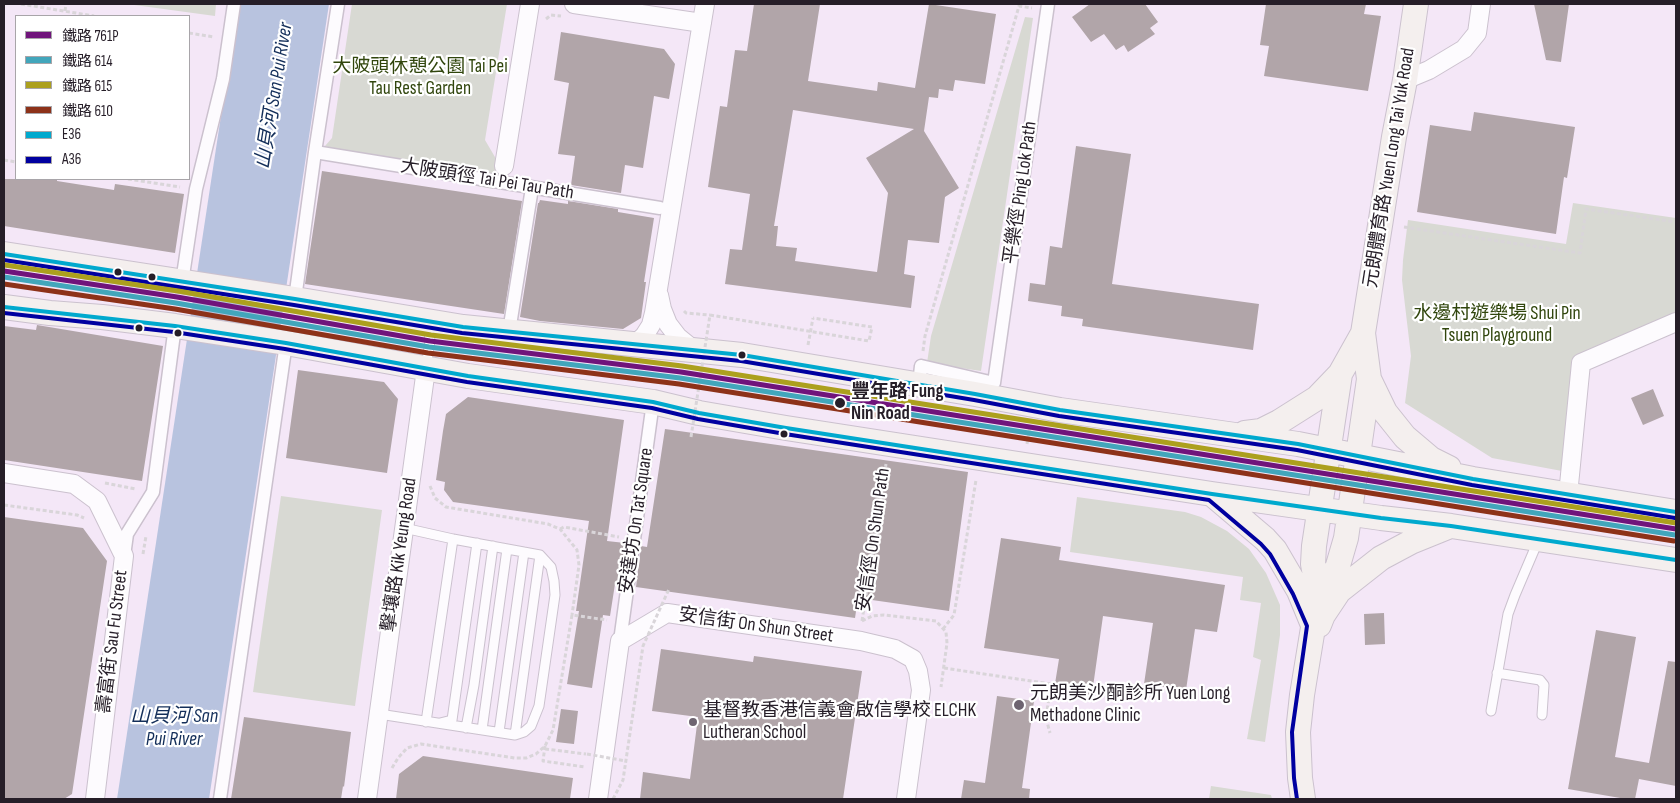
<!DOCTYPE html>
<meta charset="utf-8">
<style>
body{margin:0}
#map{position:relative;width:1680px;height:803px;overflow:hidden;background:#f4e7f7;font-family:"Sofia Sans Condensed","Noto Sans TC",sans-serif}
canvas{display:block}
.frame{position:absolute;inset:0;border:5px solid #261e28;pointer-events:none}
.legend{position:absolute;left:15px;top:15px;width:175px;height:165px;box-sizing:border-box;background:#fff;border:1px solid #a8a5a9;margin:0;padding:6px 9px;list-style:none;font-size:15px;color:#261e28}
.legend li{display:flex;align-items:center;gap:10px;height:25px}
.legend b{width:25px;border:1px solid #a8a5a9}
</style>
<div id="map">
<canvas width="1680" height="803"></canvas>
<div class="frame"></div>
<ul class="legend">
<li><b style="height:6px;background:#70147b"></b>鐵路 761P</li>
<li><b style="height:6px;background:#42a6bb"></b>鐵路 614</li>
<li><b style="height:6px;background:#aca01e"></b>鐵路 615</li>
<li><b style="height:6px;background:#8d3219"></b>鐵路 610</li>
<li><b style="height:6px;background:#00a9ce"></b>E36</li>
<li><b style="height:6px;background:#0000a0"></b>A36</li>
</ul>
</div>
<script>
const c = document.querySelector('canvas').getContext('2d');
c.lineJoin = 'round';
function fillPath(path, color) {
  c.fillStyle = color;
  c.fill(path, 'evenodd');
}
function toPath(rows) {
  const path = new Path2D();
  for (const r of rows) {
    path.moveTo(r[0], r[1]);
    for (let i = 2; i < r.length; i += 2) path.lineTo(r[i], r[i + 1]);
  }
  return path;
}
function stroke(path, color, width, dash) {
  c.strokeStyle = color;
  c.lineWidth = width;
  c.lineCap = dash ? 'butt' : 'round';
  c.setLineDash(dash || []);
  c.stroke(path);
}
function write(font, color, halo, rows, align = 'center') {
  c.font = font + ' "Sofia Sans Condensed","Noto Sans TC",sans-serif';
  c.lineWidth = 4.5;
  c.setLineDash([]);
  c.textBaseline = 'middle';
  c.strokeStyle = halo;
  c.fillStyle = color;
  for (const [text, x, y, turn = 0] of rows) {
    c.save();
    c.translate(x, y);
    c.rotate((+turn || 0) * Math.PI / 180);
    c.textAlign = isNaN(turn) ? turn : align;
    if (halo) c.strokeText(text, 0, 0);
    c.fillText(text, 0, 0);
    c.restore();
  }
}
fillPath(toPath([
 [127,4,216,4,215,16],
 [352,4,507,4,485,140,502,169,493,189,399,172,325,146,332,138],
 [1025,17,1033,18,981,371,927,363,931,336],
 [1573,203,1676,218,1676,315,1575,368,1562,471,1492,458,1405,403,1411,356,1402,280,1403,260,1408,220,1566,244],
 [281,496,382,510,355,706,253,692],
 [1077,497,1185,512,1201,517,1227,531,1249,549,1266,573,1280,605,1280,635,1265,742,1247,739,1261,660,1253,657,1261,603,1240,600,1243,577,1070,552],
 [1211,786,1271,795,1272,799,1209,799]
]), '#d8d9d3');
fillPath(toPath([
 [238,4,329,4,209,799,117,799]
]), '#b8c3df');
fillPath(toPath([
 [754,4,820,4,808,81,877,91,878,82,915,88,929,4,996,14,985,84,955,80,953,91,939,89,938,98,929,97,924,131,959,188,945,197,939,243,908,240,904,274,915,276,911,308,725,284,730,249,742,250,750,194,708,187,720,106,727,107,735,50,747,51],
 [793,110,914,129,866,158,888,193,877,272,795,261,797,248,776,246,778,226,774,226],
 [1090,4,1145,4,1158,22,1150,28,1155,34,1128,52,1124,45,1116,50,1104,34,1091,42,1072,17],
 [1266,4,1366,4,1364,14,1381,16,1368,91,1264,76,1269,46,1260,45],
 [1534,4,1569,4,1561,62,1546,60],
 [561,32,664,49,675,64,669,99,654,96,643,168,625,165,621,193,571,185,575,156,558,154,569,83,554,80],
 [1474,112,1575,127,1567,178,1564,177,1556,234,1417,212,1430,125,1471,131],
 [1076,146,1131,154,1112,284,1259,304,1253,350,1082,326,1083,319,1061,316,1062,306,1028,301,1030,283,1045,285,1050,246,1062,248],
 [322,171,522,201,504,314,305,284],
 [4,179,57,179,57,181,114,190,115,184,184,194,175,253,4,226],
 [540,200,568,204,568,201,618,209,618,212,654,218,644,282,646,282,641,318,623,329,540,321,520,317,538,203,539,203],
 [37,325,163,346,142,481,4,460,4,326,36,330],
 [298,370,384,382,398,399,387,473,286,458],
 [1653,389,1664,416,1643,425,1631,398],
 [468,397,624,420,607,541,625,543,620,584,615,584,610,616,603,615,592,688,567,684,579,611,576,611,589,521,453,502,444,490,445,482,436,480,443,431,446,414],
 [665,429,968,472,949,611,858,598,855,618,636,587,641,546,647,547],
 [4,517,83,528,107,561,72,794,64,799,4,799],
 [1001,538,1061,547,1059,560,1225,585,1217,632,1195,629,1186,690,1144,684,1153,623,1103,616,1091,701,1053,696,1059,659,984,648],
 [1384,613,1385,644,1365,645,1364,614],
 [1596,630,1636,637,1615,757,1649,763,1668,661,1676,662,1676,786,1639,779,1635,799,1626,799,1568,789],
 [661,649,753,662,754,656,862,671,843,799,640,799,643,772,690,779,698,717,652,711],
 [997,696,1034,701,1022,788,1030,789,1029,799,961,799,964,780,985,783],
 [561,709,578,711,574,744,556,742],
 [244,717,351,732,344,787,343,786,341,799,231,799],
 [423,756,573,778,570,799,396,799,399,774]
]), '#b1a5a9');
const service = toPath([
 [423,324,429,332,430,341,426,367],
 [1497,673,1540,680,1544,685,1542,715],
 [1491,711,1508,614,1515,595,1538,541],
 [379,714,515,735,524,732,531,726,539,706,555,595,554,581,551,567,540,555,453,539,413,530,403,526],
 [426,722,453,539],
 [440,723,452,720,477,543],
 [466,728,474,685,493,546],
 [482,730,507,549],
 [499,732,524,552],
 [515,735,540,555]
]);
const pedestrian = toPath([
 [315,152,660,208],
 [182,282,196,189,223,79,234,4],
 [295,299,315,152,338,4],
 [511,319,532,188],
 [919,384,921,366,994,383,1048,4],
 [124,556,127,534,153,492,175,326],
 [620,641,653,402],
 [220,799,286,343]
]);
const minor = toPath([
 [574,4,702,23],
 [1405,80,1429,70,1464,49,1477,33,1481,4],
 [504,166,530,4],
 [659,295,662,309,668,324,678,337,694,350],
 [635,344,644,336,651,325,654,313,705,4],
 [4,473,74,484,97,501,124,556,95,799],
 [1568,495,1581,363,1676,322],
 [367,799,426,369],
 [598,799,620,641,667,613,861,641,895,649,913,659,918,671,921,690,906,799]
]);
const secondary = toPath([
 [4,254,295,299,463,327,742,355,975,394,1060,410,1298,444,1473,479,1676,512],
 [4,307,50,313,102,317,175,326,286,343,468,376,653,402,699,413,786,428,1212,494,1381,518,1451,526,1676,560],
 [1369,379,1385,412,1405,437,1431,459,1449,468],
 [1245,433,1261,431,1279,422,1317,398,1340,374],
 [1212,494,1265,539,1275,550,1299,591,1313,625],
 [1320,585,1337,569,1346,538,1369,379,1363,333,1394,137,1405,80,1416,4],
 [1320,585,1315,575,1313,564,1314,546,1340,374,1363,333],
 [1319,625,1323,615,1339,591,1381,558,1411,542,1448,527],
 [1303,799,1300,778,1298,732,1302,695,1320,585]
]);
stroke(service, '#cbc1ce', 11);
stroke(pedestrian, '#cbc1ce', 15);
stroke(minor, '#cbc1ce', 20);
stroke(secondary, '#cbc1ce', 26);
stroke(toPath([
 [21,4,94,16],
 [65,11,66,4],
 [546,19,551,15,561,16],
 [189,33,214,37],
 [4,160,16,162],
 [128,179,180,187],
 [1404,227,1580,253,1586,209,1676,222],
 [684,311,686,313,710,315],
 [808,345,813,318],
 [923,351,925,336,1019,6,1032,8],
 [1027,444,1030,426],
 [105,483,136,489],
 [430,486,435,498,446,507,548,524,560,529,577,550,579,565,572,615],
 [4,505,77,515,84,518],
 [560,529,564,527,619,537],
 [143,554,146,536],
 [862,621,872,616,884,615,936,621,946,632,947,643,941,687],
 [862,621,886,464],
 [943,629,954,615,976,480],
 [944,668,1051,684,1046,718,1050,733],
 [545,746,543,761,585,767],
 [545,749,586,754],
 [392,768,398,758,407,748,421,744,515,758,526,758,536,754,545,746,553,730,572,615,607,620]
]), '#d9d5d9', 3, [4, 2.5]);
stroke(service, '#fdfbfe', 9);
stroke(pedestrian, '#fdfbfe', 12);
stroke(minor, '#fdfbfe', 18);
stroke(secondary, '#f4efee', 24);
stroke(toPath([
 [691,437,710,315,869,341,872,327,813,318],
 [587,754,626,761],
 [613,799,623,780,643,646,669,589]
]), '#d9d5d9', 3, [4, 2.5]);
stroke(toPath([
 [4,254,295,299,463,327,742,355,975,394,1060,410,1298,444,1473,479,1676,512],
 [4,307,175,326,286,343,468,376,653,402,699,413,786,428,1212,494,1381,518,1451,526,1676,560]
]), '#00a9ce', 4);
stroke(toPath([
 [4,260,294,305,462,333,741,361,974,400,1059,416,1297,450,1472,485,1675,518],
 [4,313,174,332,285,349,467,382,652,408,698,419,785,434,1209,500,1261,544,1270,554,1293,594,1307,626,1292,732,1294,778,1297,799]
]), '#0000a0', 4);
stroke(toPath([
 [4,271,177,297,430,341,681,372,1676,529]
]), '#70147b', 5);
stroke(toPath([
 [4,277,176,303,429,347,680,378,1675,535]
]), '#42a6bb', 5);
stroke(toPath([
 [5,265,178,291,431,335,682,366,1676,523]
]), '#aca01e', 5);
stroke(toPath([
 [4,284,175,309,428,353,679,384,1674,541]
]), '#8d3219', 5);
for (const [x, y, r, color] of [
 [118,272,4.5,"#261e28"],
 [152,277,4.5,"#261e28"],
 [139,328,4.5,"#261e28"],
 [178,333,4.5,"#261e28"],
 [742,355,4.5,"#261e28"],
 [840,403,6,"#261e28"],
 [784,434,4.5,"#261e28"],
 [1019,705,6,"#6e6470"],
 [693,722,5,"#6e6470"]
]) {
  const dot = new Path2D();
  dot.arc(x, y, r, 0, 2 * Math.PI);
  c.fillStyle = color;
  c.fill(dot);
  stroke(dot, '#fff', 2);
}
write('19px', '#31460d', '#fff', [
 ["大陂頭休憩公園 Tai Pei",420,67],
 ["Tau Rest Garden",420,89],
 ["水邊村遊樂場 Shui Pin",1497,314],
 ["Tsuen Playground",1497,336]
]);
write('19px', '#261e28', '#fff', [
 ["元朗體育路 Yuen Long Tai Yuk Road",1390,168,-81],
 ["大陂頭徑 Tai Pei Tau Path",487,180,9],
 ["平樂徑 Ping Lok Path",1021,193,-82],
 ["安達坊 On Tat Square",637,521,-82],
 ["安信徑 On Shun Path",874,540,-82],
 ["擊壤路 Kik Yeung Road",400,555,-82],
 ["安信街 On Shun Street",756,626,8],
 ["壽富街 Sau Fu Street",113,642,-83]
]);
write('bold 19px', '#261e28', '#fff', [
 ["豐年路 Fung",851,392],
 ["Nin Road",851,414]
], 'left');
write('19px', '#261e28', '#fff', [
 ["元朗美沙酮診所 Yuen Long",1030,694],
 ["Methadone Clinic",1030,716],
 ["基督教香港信義會啟信學校 ELCHK",703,711],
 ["Lutheran School",703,733]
], 'left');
write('italic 20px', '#132e59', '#fff', [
 ["山貝河 San Pui River",275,96,-81],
 ["山貝河 San",174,717],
 ["Pui River",174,740]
]);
</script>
